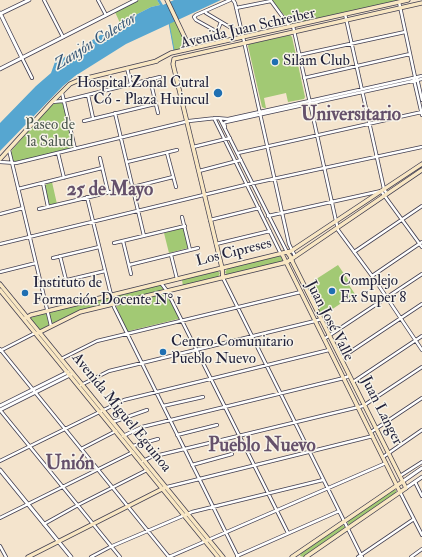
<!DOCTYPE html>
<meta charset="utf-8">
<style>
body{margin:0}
canvas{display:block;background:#f4e4cd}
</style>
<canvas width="422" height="557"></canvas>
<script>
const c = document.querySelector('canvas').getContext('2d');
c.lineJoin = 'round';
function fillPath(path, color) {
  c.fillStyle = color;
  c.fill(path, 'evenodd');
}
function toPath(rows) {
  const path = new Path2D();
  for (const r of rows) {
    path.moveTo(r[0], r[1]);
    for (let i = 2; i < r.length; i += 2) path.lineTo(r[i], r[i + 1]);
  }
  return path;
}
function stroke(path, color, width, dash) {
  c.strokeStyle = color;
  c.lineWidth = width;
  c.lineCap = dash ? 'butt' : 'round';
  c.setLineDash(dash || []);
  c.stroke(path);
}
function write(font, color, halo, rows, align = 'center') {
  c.font = font + ' "IM FELL Double Pica",serif';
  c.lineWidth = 3;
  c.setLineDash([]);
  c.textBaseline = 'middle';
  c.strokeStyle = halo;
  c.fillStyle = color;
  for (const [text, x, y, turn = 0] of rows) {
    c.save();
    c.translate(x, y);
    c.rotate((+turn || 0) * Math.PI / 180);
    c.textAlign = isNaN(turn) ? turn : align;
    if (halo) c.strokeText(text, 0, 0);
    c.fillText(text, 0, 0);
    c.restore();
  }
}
fillPath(toPath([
 [139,0,157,0,160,5,151,7,120,23,115,12],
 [271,0,403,0,292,24],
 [175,21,186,44,184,48,174,51,169,23],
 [290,35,292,37,305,97,304,99,288,102,286,93,264,98,266,108,264,108,262,107,248,46,249,44],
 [61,102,63,104,73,145,73,148,18,162,13,161,11,153,12,150,51,105],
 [52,182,57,204,51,205,49,204,45,185],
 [182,228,184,230,188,248,169,253,164,233],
 [279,256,281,257,283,262,227,275,225,272,228,268],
 [338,265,349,281,347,282,355,294,322,316,307,285],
 [217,271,220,273,218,277,183,286,182,280],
 [160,285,163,288,163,291,115,302,113,300,114,296],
 [166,293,179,318,178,319,129,331,127,331,116,306],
 [109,298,111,300,110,303,79,311,53,323,51,322,49,312],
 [46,313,49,325,40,330,30,318],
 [393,490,396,490,396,493,349,525,348,524,348,521],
 [343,525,345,527,344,530,304,557,300,556,301,553]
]), '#a2c974');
fillPath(toPath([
 [157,0,160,0,163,5,174,0,221,0,126,44,75,76,63,86,0,151,0,123,36,86,51,73,55,62,60,60,120,23,151,7,160,5]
]), '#56a6d0');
stroke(toPath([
 [169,23,174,50]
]), '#56a6d0', 1);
const minor = toPath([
 [44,0,63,37],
 [98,0,106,15],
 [233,0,235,3,243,37,289,244,295,256],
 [399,2,415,77,414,80,422,115],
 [236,8,271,1,290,27],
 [205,11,206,13,233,29,241,29],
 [345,14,384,189,387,194],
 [293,26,338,230,375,280,422,350],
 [217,32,221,22],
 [225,41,223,35,196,20,194,17,196,15,230,0],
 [299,55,405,32],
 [22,58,32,78],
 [127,68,131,84],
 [304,78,410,54],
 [417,78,422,100],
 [150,79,158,113],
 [62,93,75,149],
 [88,95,93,118],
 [52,102,63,101,160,77],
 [115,113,144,236],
 [214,118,281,254],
 [220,119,287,252],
 [84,121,155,104],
 [225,127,224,123,226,122,422,79],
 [193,147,230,138],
 [9,150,51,326],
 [58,153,64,178],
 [167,153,176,187],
 [238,153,422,112],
 [100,158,108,192],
 [0,162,16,163,189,121,216,118,228,119,422,76],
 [127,162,177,150],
 [199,171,241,160],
 [43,183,48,207],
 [133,187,173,177],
 [18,189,102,168],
 [87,197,114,307,238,557],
 [39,209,119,190],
 [0,214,23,208],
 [268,216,381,191,422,247],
 [182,217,190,250],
 [210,220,259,208],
 [123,241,131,274],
 [114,243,185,226],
 [0,244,245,185,422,147],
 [216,244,270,231],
 [354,252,422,206],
 [171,255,177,279],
 [60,256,66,280],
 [53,258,99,247],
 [129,265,198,248],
 [0,272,36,263],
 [372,276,422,242],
 [223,278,362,557],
 [161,283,167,291,288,533],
 [42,286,105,271],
 [324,339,422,274],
 [0,349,169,557],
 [0,351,35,333],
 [341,358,422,304],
 [61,359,97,341,301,292],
 [353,382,422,336],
 [81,385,109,371,315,321,321,319],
 [163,406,203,397],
 [0,410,120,557],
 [113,422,147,410],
 [371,432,422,398],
 [177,435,217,425],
 [123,436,142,427,344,378,349,376],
 [133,446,158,439],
 [81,449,116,431],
 [383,457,422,430],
 [0,461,124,400,329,350],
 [143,461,151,457,363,406,422,367],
 [192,465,232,454],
 [400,476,422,462],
 [415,482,422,496],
 [167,487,373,436],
 [400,492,422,535],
 [0,518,133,452],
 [44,524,80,504,147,470],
 [0,546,6,557],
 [237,556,339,511],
 [91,557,110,547,192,512,323,480],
 [169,557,386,463],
 [358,557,414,519],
 [411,557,422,549]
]);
const tertiary = toPath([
 [0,13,22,58],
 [0,14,29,0],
 [0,69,136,0],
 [0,406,68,372],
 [0,410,72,374],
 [0,470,71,557],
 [402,482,422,468],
 [406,488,422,477]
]);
const secondary = toPath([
 [167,0,186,40,187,45,185,50],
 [174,59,422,3],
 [174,59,173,64,222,268,223,278],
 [156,61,171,53,408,0],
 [0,159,52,102,70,84,79,80,157,61],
 [287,252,290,256,293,263,406,488,306,557],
 [282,254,400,492],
 [0,284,223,557],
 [0,290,218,557],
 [24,319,31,315,291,251,422,164],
 [36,334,80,312,287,262,422,170],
 [28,557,164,488],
 [292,557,402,482]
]);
stroke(minor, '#423f51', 4);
stroke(tertiary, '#423f51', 4.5);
stroke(secondary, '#423f51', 5);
stroke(minor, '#fff', 2.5);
stroke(tertiary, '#fff', 3);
stroke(secondary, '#f9e7c3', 3.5);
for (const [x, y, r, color] of [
 [275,62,4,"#1f6fb2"],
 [218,93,5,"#1f6fb2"],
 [332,291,4,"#1f6fb2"],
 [25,293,4,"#1f6fb2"],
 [163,352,4,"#1f6fb2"]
]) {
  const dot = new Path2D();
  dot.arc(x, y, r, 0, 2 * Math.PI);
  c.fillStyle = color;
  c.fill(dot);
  stroke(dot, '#f7f3e8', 1.5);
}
write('15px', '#22223b', '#f7f3e8', [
 ["Avenida Juan Schreiber",248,29,-13],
 ["Los Cipreses",234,253,-14],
 ["Juan José Valle",329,321,63],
 ["Juan Langer",381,411,63],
 ["Avenida Miguel Eguinoa",121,413,51]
]);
write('15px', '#22223b', '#f7f3e8', [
 ["Silam Club",283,62],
 ["Hospital Zonal Cutral",209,84,"right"],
 ["Có - Plaza Huincul",209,101,"right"],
 ["Complejo",340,282],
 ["Ex Super 8",340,299],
 ["Instituto de",33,284],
 ["Formación Docente N° 1",33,301],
 ["Centro Comunitario",171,343],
 ["Pueblo Nuevo",171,360]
], 'left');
write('15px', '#48544c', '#f7f3e8', [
 ["Paseo de",50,126],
 ["la Salud",50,143]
]);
write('italic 16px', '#375777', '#f7f3e8', [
 ["Zanjón Colector",96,42,-32]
]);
write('bold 19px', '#65516b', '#f7f3e8', [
 ["Universitario",351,116],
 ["25 de Mayo",110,191],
 ["Pueblo Nuevo",262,447],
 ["Unión",70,465]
]);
</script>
